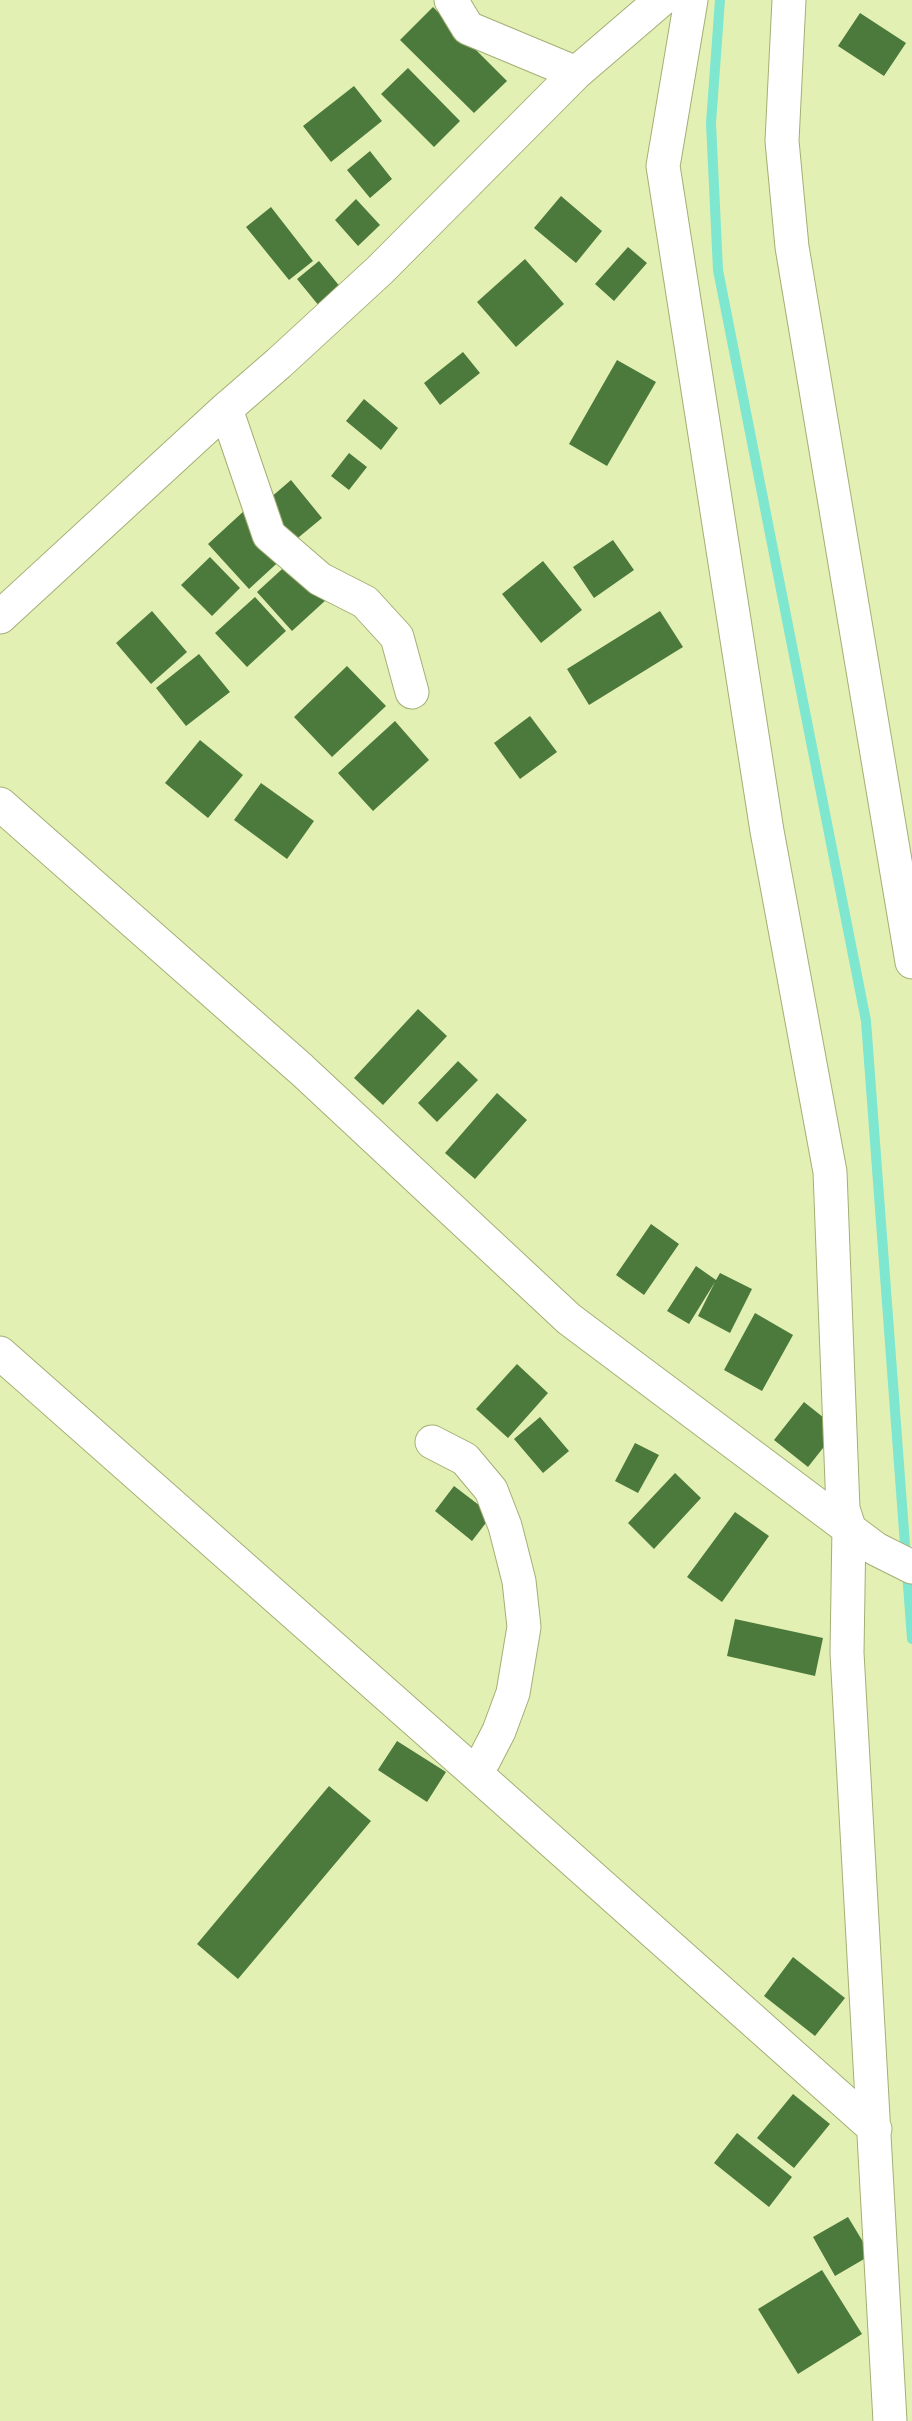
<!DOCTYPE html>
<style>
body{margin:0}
canvas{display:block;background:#e3f0b3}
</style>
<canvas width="912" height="2421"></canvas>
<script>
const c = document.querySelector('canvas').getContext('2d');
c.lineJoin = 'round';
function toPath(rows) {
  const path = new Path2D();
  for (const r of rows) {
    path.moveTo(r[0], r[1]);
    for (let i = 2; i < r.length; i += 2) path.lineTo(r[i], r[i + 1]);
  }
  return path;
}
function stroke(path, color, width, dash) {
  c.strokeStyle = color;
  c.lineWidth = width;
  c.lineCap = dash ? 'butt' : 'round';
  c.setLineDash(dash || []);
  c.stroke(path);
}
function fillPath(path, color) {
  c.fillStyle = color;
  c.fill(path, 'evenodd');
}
stroke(toPath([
 [720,0,711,123,718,270,866,1021,912,1639]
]), '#7fe6cf', 10);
fillPath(toPath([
 [433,7,507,81,474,113,400,40],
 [860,13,906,43,884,76,838,46],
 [408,68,460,121,434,147,381,94],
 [354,86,382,121,331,162,303,126],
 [370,151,392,179,370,198,347,170],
 [561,196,602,231,576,263,534,228],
 [356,199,380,225,358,246,335,220],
 [271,207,313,261,289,280,246,227],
 [628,247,647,263,614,301,595,284],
 [525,259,564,304,516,347,477,302],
 [319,261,346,294,324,312,297,279],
 [463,352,480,373,440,405,424,383],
 [617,360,656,382,607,466,569,444],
 [364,399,398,428,381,450,346,421],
 [349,453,367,467,349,490,331,476],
 [291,480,322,518,293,542,262,505],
 [245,510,286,555,249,589,208,544],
 [613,540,634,570,594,598,573,567],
 [210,557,240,588,212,616,181,585],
 [292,560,327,599,292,631,257,592],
 [543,561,582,610,541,643,502,594],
 [255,597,286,631,247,667,215,633],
 [152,611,187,652,151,684,116,643],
 [660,611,683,647,589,705,567,669],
 [199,654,230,692,186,726,156,688],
 [347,666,386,706,332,757,294,717],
 [530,716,557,752,520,779,494,743],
 [395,721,429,760,373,811,338,773],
 [200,740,243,775,208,818,165,783],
 [261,783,314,821,287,859,234,820],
 [418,1009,447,1036,383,1105,354,1078],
 [458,1061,478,1080,437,1122,418,1103],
 [497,1093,527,1120,475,1179,445,1153],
 [651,1224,679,1244,644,1295,616,1275],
 [696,1266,716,1280,720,1273,752,1289,730,1333,698,1316,715,1282,689,1324,667,1311],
 [755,1313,793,1335,762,1391,724,1370],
 [517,1364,548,1393,508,1438,476,1409],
 [804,1402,838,1429,808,1467,774,1440],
 [540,1417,569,1451,543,1473,514,1439],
 [635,1443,659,1455,638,1493,615,1481],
 [675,1473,701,1498,654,1549,628,1523],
 [454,1486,492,1515,472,1541,435,1511],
 [735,1512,769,1536,722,1602,687,1577],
 [735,1619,823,1638,815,1676,727,1656],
 [397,1741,446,1772,427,1802,378,1770],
 [329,1786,371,1821,238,1979,197,1944],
 [793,1957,845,1998,815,2036,764,1996],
 [793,2094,830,2124,794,2168,757,2138],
 [737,2133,792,2177,769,2207,714,2163],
 [848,2217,871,2255,835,2276,813,2237],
 [822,2270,862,2334,798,2374,758,2309]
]), '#4c793c');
const minor = toPath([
 [451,0,468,28,576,73],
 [691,0,663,166,767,831,830,1172,843,1509,849,1527,847,1653,890,2421],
 [789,0,782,141,792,247,912,962],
 [226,409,269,535,320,579,365,602,397,637,412,692],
 [0,617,226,409,279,363,380,270,576,73,661,0],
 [0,804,301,1069,569,1319,876,1549,912,1567],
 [0,1353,474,1772,484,1760,499,1731,513,1693,524,1627,519,1581,505,1526,491,1490,465,1459,432,1442],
 [474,1772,875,2129]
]);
stroke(minor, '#a3af75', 35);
stroke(minor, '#fff', 33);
</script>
